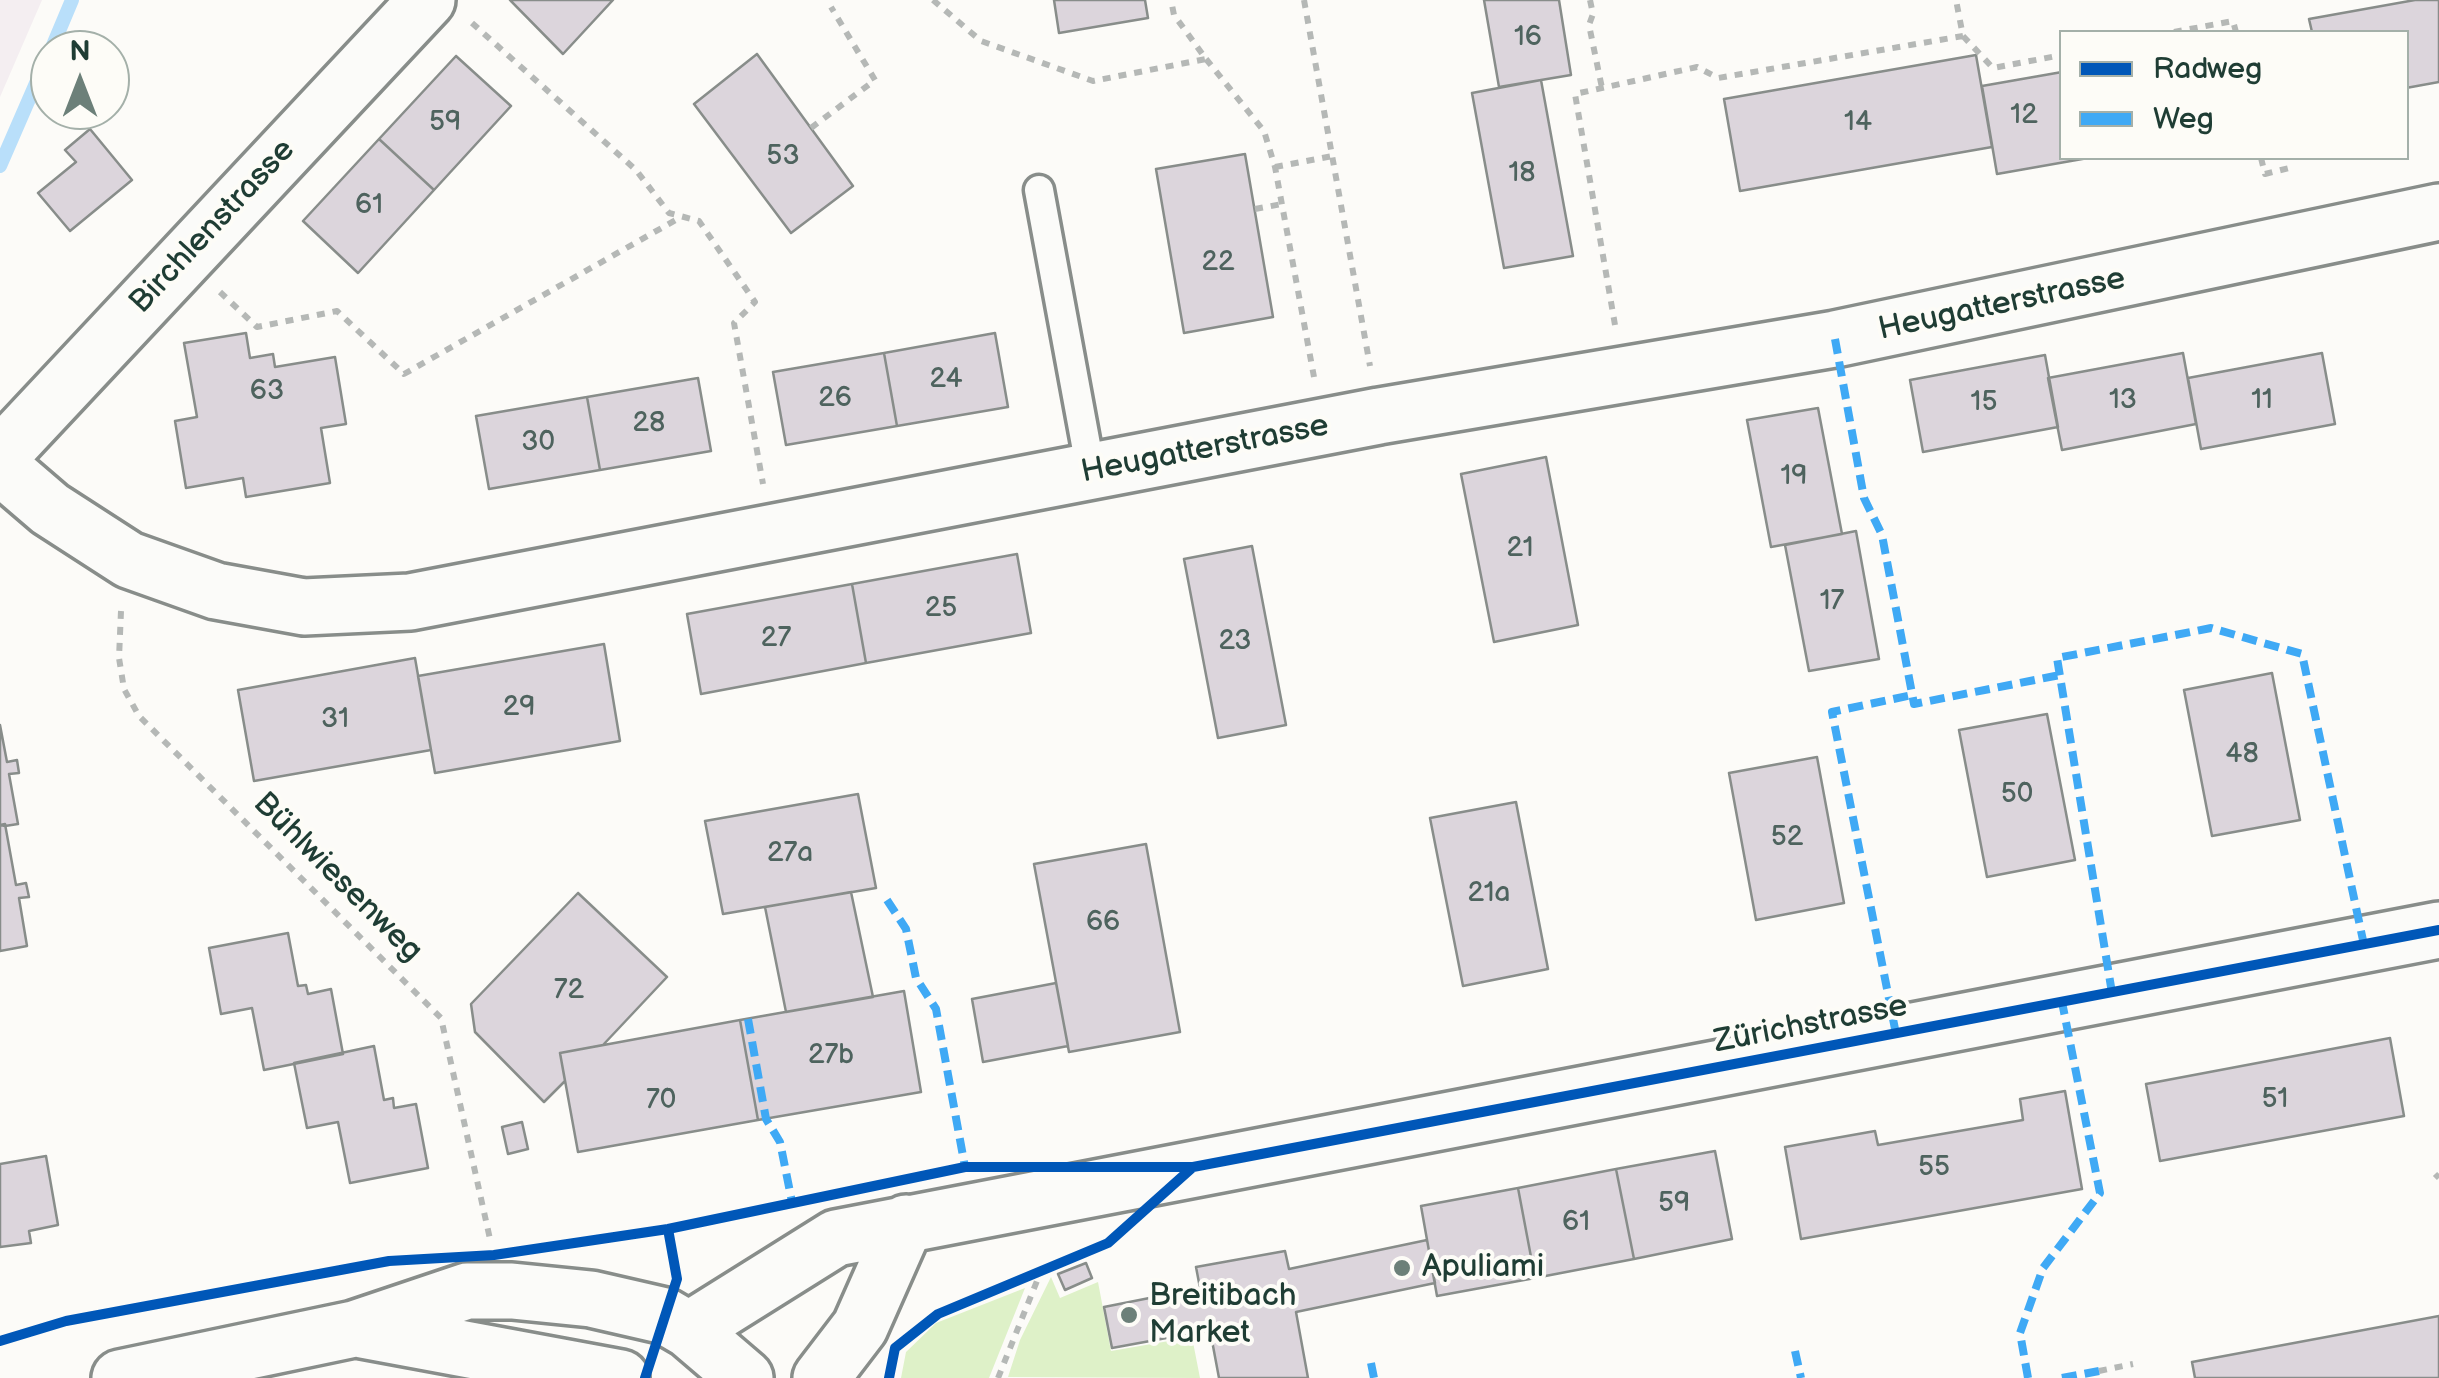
<!DOCTYPE html>
<meta charset="utf-8">
<style>
body{margin:0}
#map{position:relative;width:2439px;height:1378px;overflow:hidden;background:#fcfbf8;font-family:"Balsamiq Sans",sans-serif}
canvas{display:block}
.legend{position:absolute;left:2059px;top:30px;width:350px;height:130px;box-sizing:border-box;background:#fdfcf7;border:2px solid #a4b0a9;margin:0;padding:12px 18px;list-style:none;font-size:30px;color:#1f3d34}
.legend li{display:flex;align-items:center;gap:20px;height:50px}
.legend b{width:50px;border:2px solid #a4b0a9}
.north{position:absolute;left:30px;top:30px;width:100px;height:100px;box-sizing:border-box;background:#fdfcf7;border:2px solid #a4b0a9;border-radius:50%;rotate:0deg;font-size:28px;font-weight:700;line-height:40px;text-align:center;color:#1f3d34}
.north::after{content:'';display:block;margin:auto;width:35px;height:45px;background:#6c8079;clip-path:polygon(50% 0,100% 100%,50% 72%,0 100%)}
</style>
<div id="map">
<canvas width="2439" height="1378"></canvas>
<ul class="legend">
<li><b style="height:12px;background:#0057b8"></b>Radweg</li>
<li><b style="height:12px;background:#3fa9f5"></b>Weg</li>
</ul>
<div class="north">N</div>
</div>
<script>
const c = document.querySelector('canvas').getContext('2d');
c.lineJoin = 'round';
function fillPath(path, color) {
  c.fillStyle = color;
  c.fill(path, 'evenodd');
}
function toPath(rows) {
  const path = new Path2D();
  for (const r of rows) {
    path.moveTo(r[0], r[1]);
    for (let i = 2; i < r.length; i += 2) path.lineTo(r[i], r[i + 1]);
  }
  return path;
}
function stroke(path, color, width, dash) {
  c.strokeStyle = color;
  c.lineWidth = width;
  c.lineCap = dash ? 'butt' : 'round';
  c.setLineDash(dash || []);
  c.stroke(path);
}
function write(font, color, halo, rows, align = 'center') {
  c.font = font + ' "Balsamiq Sans",sans-serif';
  c.lineWidth = 8;
  c.setLineDash([]);
  c.textBaseline = 'middle';
  c.strokeStyle = halo;
  c.fillStyle = color;
  for (const [text, x, y, turn = 0] of rows) {
    c.save();
    c.translate(x, y);
    c.rotate((+turn || 0) * Math.PI / 180);
    c.textAlign = isNaN(turn) ? turn : align;
    if (halo) c.strokeText(text, 0, 0);
    c.fillText(text, 0, 0);
    c.restore();
  }
}
fillPath(toPath([
 [0,0,42,0,0,97]
]), '#f4eef1');
fillPath(toPath([
 [1051,1277,1060,1298,1098,1282,1111,1351,1192,1337,1200,1378,1008,1377,1020,1340],
 [1025,1288,989,1378,901,1378,906,1352,936,1323]
]), '#def1c8');
stroke(toPath([
 [51,50,72,0],
 [0,166,50,51]
]), '#b9dffa', 14);
const building = toPath([
 [510,0,613,0,563,54,510,0],
 [1054,0,1145,0,1148,18,1059,33,1054,0],
 [1484,0,1559,0,1571,75,1499,87,1484,0],
 [2415,0,2439,0,2439,82,2406,88,2406,32,2312,32,2309,19,2415,0],
 [757,54,853,186,791,233,694,104,757,54],
 [1976,55,1992,147,1740,191,1724,99,1976,55],
 [456,56,511,106,434,190,379,139,456,56],
 [2062,72,2062,158,2088,158,1997,174,1982,86,2062,72],
 [1541,80,1573,256,1504,268,1472,93,1541,80],
 [90,129,132,180,70,231,38,193,76,162,65,150,90,129],
 [379,139,434,190,358,273,303,221,379,139],
 [1245,154,1273,317,1184,333,1156,169,1245,154],
 [246,333,250,358,273,354,275,367,335,357,346,424,321,428,330,483,246,497,243,478,186,488,175,421,197,417,184,343,246,333],
 [995,333,1008,407,897,426,884,353,995,333],
 [884,353,897,426,786,445,773,372,884,353],
 [2183,353,2196,424,2062,450,2048,378,2183,353],
 [2322,353,2335,424,2201,449,2188,378,2322,353],
 [2045,355,2058,427,1923,452,1910,380,2045,355],
 [698,378,711,451,600,470,587,397,698,378],
 [587,397,600,470,489,489,476,416,587,397],
 [1818,408,1842,534,1771,547,1747,420,1818,408],
 [1546,457,1578,625,1494,642,1461,474,1546,457],
 [1856,531,1879,659,1809,671,1785,545,1856,531],
 [1252,546,1286,725,1218,738,1184,559,1252,546],
 [1017,554,1031,633,866,663,852,584,1017,554],
 [852,584,866,663,701,694,687,614,852,584],
 [604,644,620,741,435,773,418,676,604,644],
 [415,658,431,750,254,781,238,690,415,658],
 [2272,673,2300,820,2212,836,2184,690,2272,673],
 [2047,714,2075,860,1987,877,1959,730,2047,714],
 [0,725,7,762,17,760,19,773,9,774,18,824,5,826,0,825,0,725],
 [1817,757,1844,903,1756,920,1729,773,1817,757],
 [858,794,876,888,723,914,705,821,858,794],
 [1516,802,1548,969,1463,986,1430,818,1516,802],
 [5,824,16,885,26,883,29,897,19,898,27,946,0,951,0,825,5,824],
 [1146,844,1180,1032,1069,1052,1034,864,1146,844],
 [851,892,873,997,786,1012,765,907,851,892],
 [578,893,667,977,603,1045,560,1053,565,1081,544,1102,475,1032,471,1004,578,893],
 [288,933,298,986,306,985,308,994,331,989,343,1054,264,1070,252,1008,221,1014,209,948,288,933],
 [1056,983,1068,1046,983,1062,972,999,1056,983],
 [904,991,921,1092,758,1120,740,1020,904,991],
 [740,1020,758,1120,578,1152,560,1053,740,1020],
 [2390,1038,2404,1116,2160,1161,2146,1084,2390,1038],
 [374,1046,384,1100,393,1098,394,1108,416,1104,428,1168,350,1183,338,1122,307,1128,294,1063,374,1046],
 [2065,1091,2082,1189,1801,1239,1785,1147,1875,1131,1878,1145,2023,1120,2020,1099,2065,1091],
 [522,1122,528,1149,508,1154,502,1127,522,1122],
 [1715,1151,1732,1239,1634,1259,1616,1169,1715,1151],
 [46,1156,58,1225,29,1231,31,1243,0,1247,0,1164,46,1156],
 [1616,1169,1634,1259,1535,1278,1518,1188,1616,1169],
 [1518,1188,1535,1278,1437,1296,1421,1206,1518,1188],
 [1427,1240,1435,1283,1296,1312,1308,1378,1219,1378,1210,1330,1112,1348,1104,1307,1200,1288,1196,1267,1285,1251,1289,1269,1427,1240],
 [1086,1263,1092,1278,1065,1290,1058,1274,1086,1263],
 [2439,1316,2439,1378,2195,1378,2192,1362,2439,1316]
]);
fillPath(building, '#dcd5dc');
stroke(building, '#888d8a', 2.5);
const lane = toPath([
 [1039,190,1091,472]
]);
const street = toPath([
 [0,456,427,0],
 [0,466,50,509,129,560,216,591,304,607,410,602,1379,416,1835,339,2439,212]
]);
const secondary = toPath([
 [362,1330,621,1378],
 [689,1330,836,1238,2439,930],
 [120,1378,354,1329,467,1291,512,1291,591,1299,665,1316,689,1330,745,1378],
 [821,1378,860,1327,906,1223]
]);
stroke(lane, '#888d8a', 35);
stroke(street, '#888d8a', 62);
stroke(secondary, '#888d8a', 62);
stroke(toPath([
 [933,0,981,41,1093,81,1206,59,1174,15,1171,0],
 [1304,0,1370,366],
 [1590,0,1593,14,1589,25,1602,88],
 [472,23,636,170,669,213,699,221,755,302,734,323,763,484],
 [2174,32,2233,21,2236,32],
 [1963,36,1993,68,2062,55],
 [1206,59,1264,131,1275,167,1314,377],
 [811,128,875,80,831,7],
 [2261,158,2265,174,2289,168],
 [1275,167,1333,156],
 [1255,209,1282,204],
 [220,292,257,327,337,311,404,374,681,217],
 [1615,325,1575,94,1697,67,1718,78,1963,36,1956,0],
 [121,611,119,658,124,689,139,716,441,1018,490,1239],
 [2435,1174,2439,1178],
 [2099,1371,2133,1364],
 [998,1378,1041,1271]
]), '#b5b8b6', 6, [8, 8]);
stroke(lane, '#fbfbf9', 28);
stroke(street, '#fbfbf9', 55);
stroke(secondary, '#fbfbf9', 55);
stroke(toPath([
 [1835,339,1864,498,1882,535,1914,704,2060,675],
 [887,900,906,929,916,978,936,1009,965,1167],
 [2112,993,2057,658,2211,628,2302,654,2364,945],
 [748,1019,766,1119,780,1142,792,1202],
 [1896,1034,1832,712,1912,695],
 [1795,1351,1801,1378],
 [1371,1363,1374,1378],
 [2028,1378,2020,1333,2043,1268,2100,1193,2062,1002],
 [2062,1378,2099,1371]
]), '#3fa9f5', 8, [15, 8]);
stroke(toPath([
 [0,1341,66,1321,389,1261,494,1255,668,1229,965,1167,1193,1167,2439,930],
 [645,1378,677,1279,668,1229],
 [889,1378,895,1348,938,1314,1108,1243,1193,1167]
]), '#0057b8', 10);
for (const [x, y, r, color] of [
 [1402,1268,10,"#6c8079"],
 [1129,1315,10,"#6c8079"]
]) {
  const dot = new Path2D();
  dot.arc(x, y, r, 0, 2 * Math.PI);
  c.fillStyle = color;
  c.fill(dot);
  stroke(dot, '#fdfcf7', 4);
}
write('28px', '#4e635e', null, [
 ["16",1528,38],
 ["12",2024,116],
 ["59",445,123],
 ["14",1858,123],
 ["53",783,157],
 ["18",1522,174],
 ["61",369,206],
 ["22",1218,263],
 ["24",946,380],
 ["63",267,392],
 ["26",835,399],
 ["13",2123,401],
 ["11",2262,401],
 ["15",1984,403],
 ["28",649,424],
 ["30",538,443],
 ["19",1794,477],
 ["21",1520,549],
 ["17",1832,602],
 ["25",941,609],
 ["27",776,639],
 ["23",1235,642],
 ["29",519,708],
 ["31",335,720],
 ["48",2242,755],
 ["50",2017,795],
 ["52",1787,838],
 ["27a",790,854],
 ["21a",1489,894],
 ["66",1103,923],
 ["72",569,991],
 ["27b",831,1056],
 ["51",2275,1100],
 ["70",661,1101],
 ["55",1934,1168],
 ["59",1674,1204],
 ["61",1576,1223]
]);
write('32px', '#1f3d34', '#fdfcf7', [
 ["Birchlenstrasse",213,227,-47],
 ["Heugatterstrasse",2002,305,-12],
 ["Heugatterstrasse",1205,450,-11],
 ["Bühlwiesenweg",337,878,45],
 ["Zürichstrasse",1811,1025,-11]
]);
write('32px', '#1f3d34', '#fdfcf7', [
 ["Apuliami",1422,1268],
 ["Breitibach",1149,1297],
 ["Market",1149,1334]
], 'left');
</script>
